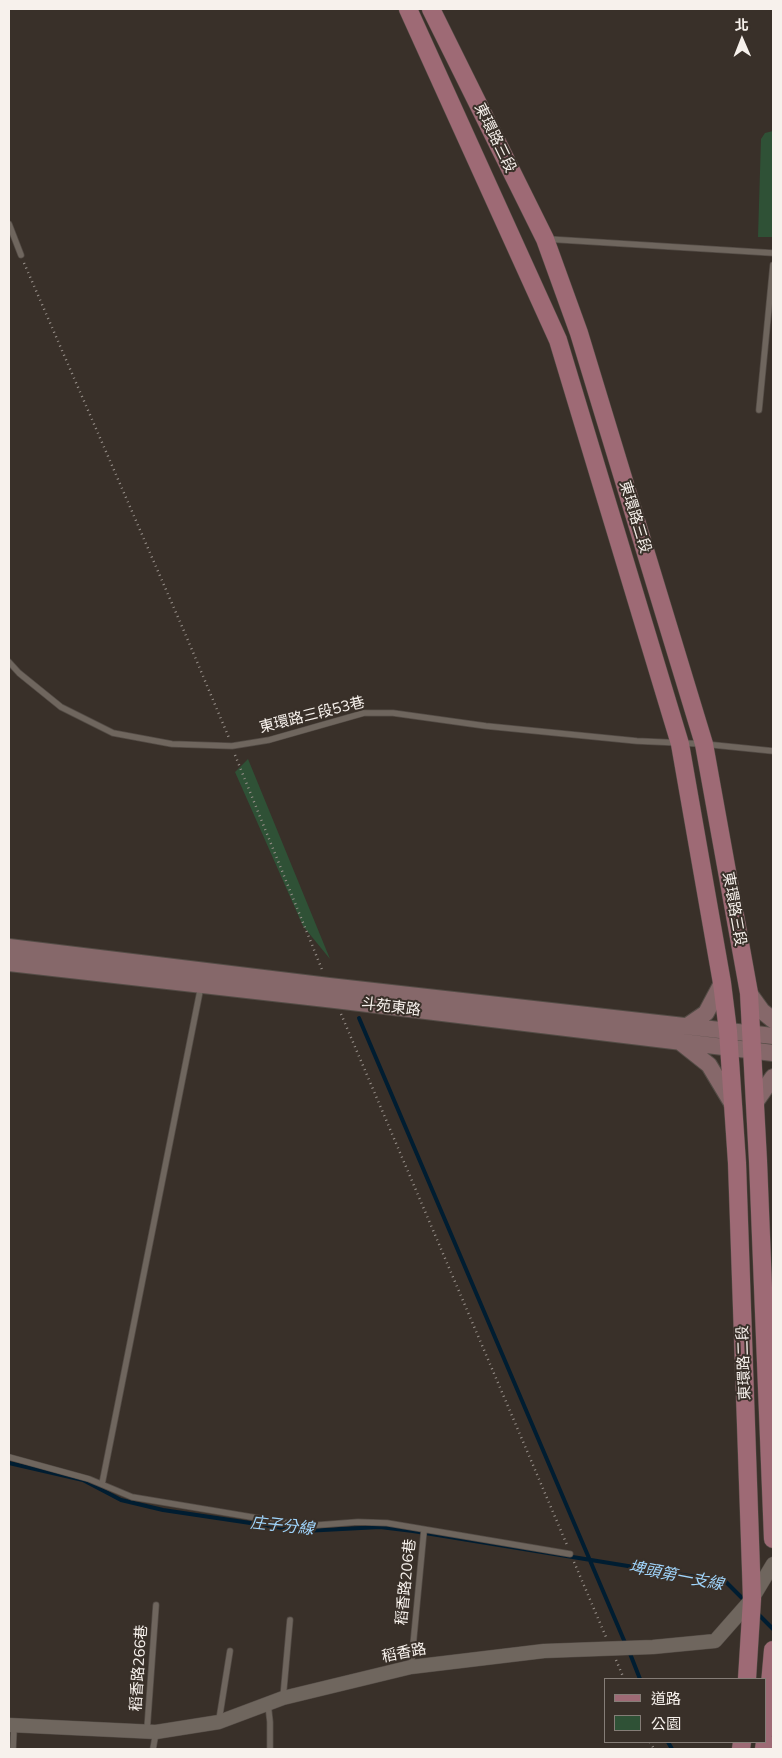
<!DOCTYPE html>
<meta charset="utf-8">
<style>
body{margin:0}
#map{position:relative;width:782px;height:1758px;overflow:hidden;background:#393029;font-family:Mulish,"Noto Sans TC",sans-serif}
canvas{display:block}
.frame{position:absolute;inset:0;border:10px solid #f7f1ec;pointer-events:none}
.legend{position:absolute;left:604px;top:1678px;width:162px;height:65px;box-sizing:border-box;background:#393029;border:1px solid #857d77;margin:0;padding:6px 9px;list-style:none;font-size:15px;color:#f7f1ec}
.legend li{display:flex;align-items:center;gap:10px;height:25px}
.legend b{width:25px;border:1px solid #857d77}
.north{position:absolute;left:717px;top:15px;width:50px;height:50px;-webkit-text-stroke:4px #393029;paint-order:stroke;rotate:359deg;font-size:14px;font-weight:700;line-height:20px;text-align:center;color:#f7f1ec}
.north::after{content:'';display:block;margin:auto;width:18px;height:22px;background:#f7f1ec;clip-path:polygon(50% 0,100% 100%,50% 72%,0 100%)}
</style>
<div id="map">
<canvas width="782" height="1758"></canvas>
<div class="frame"></div>
<ul class="legend">
<li><b style="height:6px;background:#9e6a75"></b>道路</li>
<li><b style="height:14px;background:#2f5136"></b>公園</li>
</ul>
<div class="north">北</div>
</div>
<script>
const c = document.querySelector('canvas').getContext('2d');
c.lineJoin = 'round';
function fillPath(path, color) {
  c.fillStyle = color;
  c.fill(path, 'evenodd');
}
function toPath(rows) {
  const path = new Path2D();
  for (const r of rows) {
    path.moveTo(r[0], r[1]);
    for (let i = 2; i < r.length; i += 2) path.lineTo(r[i], r[i + 1]);
  }
  return path;
}
function stroke(path, color, width, dash) {
  c.strokeStyle = color;
  c.lineWidth = width;
  c.lineCap = dash ? 'butt' : 'round';
  c.setLineDash(dash || []);
  c.stroke(path);
}
function write(font, color, halo, rows, align = 'center') {
  c.font = font + ' Mulish,"Noto Sans TC",sans-serif';
  c.lineWidth = 4;
  c.setLineDash([]);
  c.textBaseline = 'middle';
  c.strokeStyle = halo;
  c.fillStyle = color;
  for (const [text, x, y, turn = 0] of rows) {
    c.save();
    c.translate(x, y);
    c.rotate((+turn || 0) * Math.PI / 180);
    c.textAlign = isNaN(turn) ? turn : align;
    if (halo) c.strokeText(text, 0, 0);
    c.fillText(text, 0, 0);
    c.restore();
  }
}
fillPath(toPath([
 [773,131,773,237,758,237,761,139,765,133],
 [248,759,330,959,303,926,235,772]
]), '#2f5136');
stroke(toPath([
 [359,1018,626,1645],
 [9,1463,83,1480,121,1500,163,1510,304,1531,380,1527,413,1531,726,1582,745,1601],
 [757,1613,773,1629],
 [629,1651,640,1679],
 [668,1742,672,1749]
]), '#001d31', 4);
const service = toPath([
 [9,224,21,255],
 [547,239,773,253],
 [759,410,773,265],
 [9,662,19,673,61,707,113,733,172,744,232,746,269,740,364,713,393,713,486,726,637,741,704,744,773,751],
 [9,1457,89,1479,132,1497,305,1526,358,1522,387,1523,570,1554],
 [102,1484,201,986],
 [411,1667,424,1530],
 [283,1698,290,1620],
 [268,1704,270,1722,270,1749],
 [219,1720,230,1651],
 [147,1730,156,1605],
 [13,1749,14,1727],
 [153,1749,156,1732]
]);
const tertiary = toPath([
 [9,1725,156,1732,219,1722,283,1698,411,1667,544,1651,653,1647,715,1641,752,1599,773,1564]
]);
const secondary = toPath([
 [9,947,329,986,773,1036],
 [9,963,335,1000,773,1053],
 [749,993,762,1011,773,1020],
 [687,1026,706,1013,722,983],
 [680,1042,709,1065,733,1105],
 [755,1103,773,1077]
]);
const primary = toPath([
 [408,9,558,340,680,744,722,983,728,1031,737,1163,752,1599,747,1679],
 [431,9,545,239,579,333,704,744,749,993,758,1161,773,1539],
 [766,1729,773,1650],
 [741,1749,742,1742],
 [764,1749,765,1742]
]);
stroke(service, '#544c46', 7);
stroke(tertiary, '#544c46', 15);
stroke(secondary, '#544c46', 18);
stroke(primary, '#544c46', 19);
stroke(toPath([
 [24,263,187,638,229,738],
 [235,755,323,972],
 [341,1014,567,1545],
 [574,1562,606,1637],
 [616,1660,624,1679],
 [650,1742,654,1749]
]), '#978f89', 2.5, [1, 4]);
stroke(service, '#6f665e', 5.5);
stroke(tertiary, '#6f665e', 14);
stroke(secondary, '#86686a', 16);
stroke(primary, '#9e6a75', 18);
write('15px', '#f7f1ec', '#393029', [
 ["東環路三段",495,138,64],
 ["東環路三段",635,517,73],
 ["東環路三段53巷",312,715,-14],
 ["東環路三段",734,909,80],
 ["斗苑東路",391,1007,7],
 ["東環路二段",744,1363,-92],
 ["稻香路206巷",406,1582,-84],
 ["稻香路",404,1653,-11],
 ["稻香路266巷",139,1668,-86]
]);
write('italic 16px', '#a0d5fc', '#393029', [
 ["庄子分線",282,1526,6],
 ["埤頭第一支線",676,1576,11]
]);
</script>
